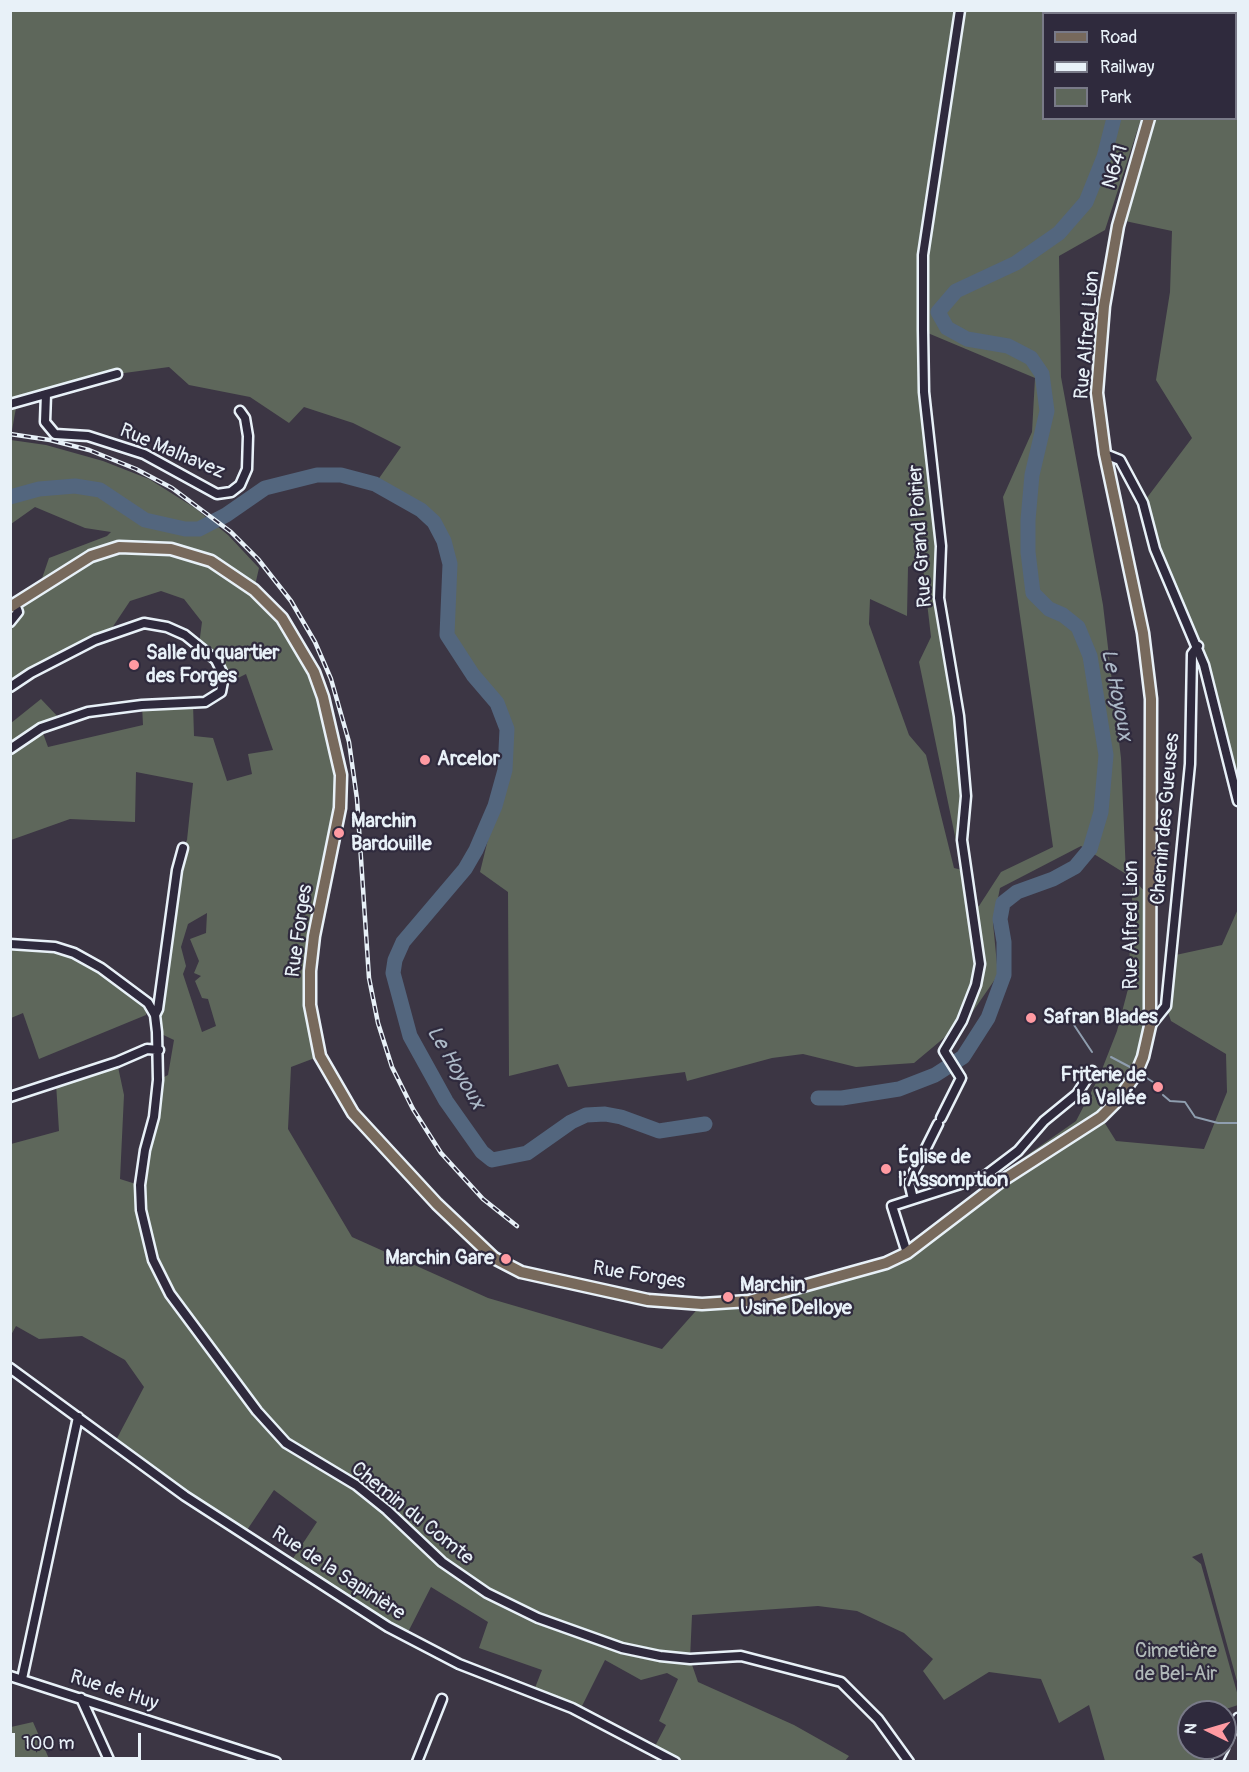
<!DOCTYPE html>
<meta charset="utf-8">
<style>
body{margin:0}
#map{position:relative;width:1249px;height:1772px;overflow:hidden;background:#3c3644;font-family:Pangolin,sans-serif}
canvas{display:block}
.frame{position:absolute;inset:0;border:12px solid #e8f1f8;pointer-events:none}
.legend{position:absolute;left:1042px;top:12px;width:195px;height:108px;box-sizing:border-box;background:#2f2a3d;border:2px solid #797a88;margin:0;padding:8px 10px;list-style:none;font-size:18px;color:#e8f1f8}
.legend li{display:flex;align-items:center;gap:12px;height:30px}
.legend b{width:30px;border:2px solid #797a88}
.north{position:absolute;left:1177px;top:1700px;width:60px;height:60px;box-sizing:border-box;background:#2f2a3d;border:2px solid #797a88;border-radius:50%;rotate:275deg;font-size:16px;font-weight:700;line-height:24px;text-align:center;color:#e8f1f8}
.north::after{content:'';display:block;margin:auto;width:21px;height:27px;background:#ff9aa2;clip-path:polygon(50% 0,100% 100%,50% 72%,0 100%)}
.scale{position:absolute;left:12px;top:1733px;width:129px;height:27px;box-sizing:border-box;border:3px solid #e8f1f8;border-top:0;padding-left:8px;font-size:18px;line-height:21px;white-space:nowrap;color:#e8f1f8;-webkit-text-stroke:4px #2f2a3d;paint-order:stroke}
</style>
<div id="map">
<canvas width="1249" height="1772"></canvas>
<div class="frame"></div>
<ul class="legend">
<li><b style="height:8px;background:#77695c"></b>Road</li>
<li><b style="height:8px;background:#e8f1f8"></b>Railway</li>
<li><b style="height:16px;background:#5e675b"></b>Park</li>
</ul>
<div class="north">N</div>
<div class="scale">100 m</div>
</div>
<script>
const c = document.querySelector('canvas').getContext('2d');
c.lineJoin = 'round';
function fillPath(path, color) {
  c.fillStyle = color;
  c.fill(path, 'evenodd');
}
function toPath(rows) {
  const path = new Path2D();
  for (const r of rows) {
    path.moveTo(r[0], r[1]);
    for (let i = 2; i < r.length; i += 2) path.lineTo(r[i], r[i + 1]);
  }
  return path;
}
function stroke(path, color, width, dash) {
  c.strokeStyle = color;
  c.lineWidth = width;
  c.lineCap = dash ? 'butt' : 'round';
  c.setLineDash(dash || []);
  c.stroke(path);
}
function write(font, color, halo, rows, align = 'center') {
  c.font = font + ' Pangolin,sans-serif';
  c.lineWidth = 4.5;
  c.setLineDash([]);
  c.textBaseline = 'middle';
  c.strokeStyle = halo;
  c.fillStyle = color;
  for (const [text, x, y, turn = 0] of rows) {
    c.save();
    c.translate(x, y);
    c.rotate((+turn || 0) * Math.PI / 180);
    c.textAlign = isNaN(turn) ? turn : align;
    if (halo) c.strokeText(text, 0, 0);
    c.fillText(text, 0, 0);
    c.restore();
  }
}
fillPath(toPath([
 [11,11,1149,11,1150,13,1044,14,1044,118,1141,119,1105,230,1059,256,1061,377,1103,605,1121,758,1126,874,1081,846,1000,888,993,923,998,975,969,1017,914,1063,856,1067,803,1054,772,1058,687,1081,685,1072,568,1087,558,1064,509,1076,508,892,480,872,505,770,507,729,497,703,473,675,447,635,450,564,444,541,434,523,421,510,375,484,401,447,353,423,304,407,289,423,250,397,189,385,169,367,117,374,17,402,11,436],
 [923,331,1035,378,1032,432,1003,497,1053,847,1001,872,979,906,973,908,962,840,964,759,939,598,941,546],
 [922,559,931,637,919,662,962,870,954,868,926,755,909,735,869,624,870,599,907,616,908,567],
 [1160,11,1238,11,1238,801,1204,665,1181,612,1143,503,1192,438,1156,380,1170,292,1172,231,1125,221,1154,119,1236,118,1236,14,1161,14],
 [11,440,46,445,103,461,149,479,195,508,228,535,259,568,254,590,282,618,314,672,341,775,310,971,320,1056,291,1067,288,1129,352,1237,488,1298,662,1349,702,1304,749,1301,907,1253,990,1181,1076,1121,1099,1077,1117,1031,1128,989,1133,879,1150,897,1150,994,1143,1057,1101,1117,1116,1141,1204,1149,1227,1092,1226,1054,1171,1021,1166,1006,1171,956,1222,945,1238,909,1238,1685,1202,1553,1192,1557,1201,1564,1238,1696,1238,1705,1217,1712,1189,1712,1189,1748,1220,1748,1217,1761,1105,1761,1089,1705,1059,1723,1041,1679,989,1672,944,1700,923,1671,933,1659,904,1633,857,1611,818,1606,692,1615,690,1659,698,1682,794,1725,849,1756,845,1761,675,1761,653,1750,666,1725,659,1721,678,1679,667,1673,641,1680,605,1660,579,1712,533,1693,542,1670,479,1648,488,1622,431,1587,406,1636,290,1563,317,1522,274,1490,245,1533,114,1444,144,1387,125,1360,82,1336,39,1339,16,1326,11,1335,11,1144,59,1131,56,1083,117,1062,124,1095,120,1179,139,1185,158,1080,168,1075,174,1040,157,1032,155,1015,183,848,187,840,193,783,136,772,135,822,70,819,11,840,11,723,41,699,61,720,41,728,48,747,143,725,142,705,193,704,194,736,213,738,227,781,252,774,248,754,273,750,246,674,224,685,224,676,199,645,202,622,184,599,161,591,130,601,108,634,11,687,11,607,38,590,49,558,107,536,111,532,85,528,35,507,11,524],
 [207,913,206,933,190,939,199,961,194,973,201,976,195,981,202,998,208,999,216,1026,202,1032,183,974,186,966,181,947,188,924],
 [11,944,74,953,148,1003,146,1015,39,1059,23,1013,11,1018],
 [33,1722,50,1761,11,1761,11,1727]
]), '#5e675b');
stroke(toPath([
 [1068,1016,1092,1052],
 [1111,1057,1130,1067],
 [1142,1075,1153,1082],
 [1163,1095,1170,1101,1185,1102,1195,1117,1218,1123,1238,1123]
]), '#8f9eaf', 2);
stroke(toPath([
 [1119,10,1121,14],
 [10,497,39,489,75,486,100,490,145,520,185,529,199,529,226,515,265,488,317,475,341,475,375,484,421,510,434,522,444,541,450,564,447,635,473,675,497,703,507,729,505,770,495,806,476,850,465,869,403,942,395,960,393,973,410,1036,446,1101,482,1152,492,1160,527,1153,571,1122,586,1115,605,1114,621,1117,659,1131,705,1124],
 [818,1098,842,1098,899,1089,935,1075,963,1057,988,1018,1004,975,1004,942,1000,919,1003,903,1017,892,1053,879,1075,867,1090,849,1101,812,1106,755,1090,656,1078,627,1063,615,1049,609,1033,593,1028,552,1028,520,1032,475,1047,411,1042,374,1031,358,1008,346,967,339,947,328,938,312,956,291,1016,263,1059,233,1086,202,1104,157,1114,118]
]), '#53667e', 15);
const minor = toPath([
 [46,394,45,422,55,434,88,436,144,454,217,494,231,492,240,485,247,469,248,436,245,418,240,411],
 [10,404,117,374],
 [1105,454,1120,460,1143,503,1155,549,1204,665,1238,801],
 [10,622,18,612,15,604],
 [10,687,31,673,95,640,144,623,167,627,185,635,216,660,224,676,221,692,205,702,142,705,88,712,41,728,10,749],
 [10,944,55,947,74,953,101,968,148,1003,155,1015,157,1032,158,1080,154,1117,145,1150,140,1185,141,1210,153,1260,170,1294,257,1411,286,1443,356,1485,387,1510,442,1562,487,1593,538,1618,622,1648,660,1656,690,1659,741,1656,841,1682,878,1719,909,1762],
 [155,1015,158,1009,177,870,183,848],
 [1150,1026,1166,1006,1190,764,1192,654,1198,646],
 [10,1097,117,1062,147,1049,159,1050],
 [941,1118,961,1078,944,1051,962,1021,976,985,980,964,962,840,966,796,959,716,939,598,941,546,924,392,923,330,923,255,960,10],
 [913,1199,909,1182,938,1124],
 [907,1253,892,1206,985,1176,1018,1151,1044,1121,1077,1094,1092,1071],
 [10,1368,185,1496,388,1627,459,1664,572,1708,675,1762],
 [10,1676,276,1762],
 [22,1679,78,1417],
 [81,1698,110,1762],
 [1225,1745,1238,1718],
 [417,1762,442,1699],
 [1217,1762,1224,1748]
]);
const major = toPath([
 [1154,10,1155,14],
 [10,607,91,556,119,547,171,549,211,561,254,590,282,618,314,672,323,697,341,775,340,808,314,936,310,971,310,1005,320,1056,353,1113,437,1204,494,1258,521,1272,648,1300,702,1304,749,1301,886,1263,907,1253,1000,1182,1101,1117,1117,1101,1136,1074,1143,1057,1150,1026,1150,994,1151,699,1143,633,1105,454,1097,393,1104,306,1118,226,1149,118]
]);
stroke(minor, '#e8f1f8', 13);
stroke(major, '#e8f1f8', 15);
stroke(minor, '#2f2a3d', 8);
stroke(major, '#77695c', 10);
const rail = toPath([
 [10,434,50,440,89,450,136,469,172,488,231,532,258,559,291,601,315,642,331,679,349,742,357,799,369,978,378,1023,392,1067,413,1109,441,1153,483,1199,517,1226]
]);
stroke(rail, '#e8f1f8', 4.5);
stroke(rail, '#2f2a3d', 2, [7]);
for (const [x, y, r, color] of [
 [134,665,6,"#ff9aa2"],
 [425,760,6,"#ff9aa2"],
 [339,833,6,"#ff9aa2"],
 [1031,1018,6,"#ff9aa2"],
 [1158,1087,6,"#ff9aa2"],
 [886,1169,6,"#ff9aa2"],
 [506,1259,6,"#ff9aa2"],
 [728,1297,6,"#ff9aa2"]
]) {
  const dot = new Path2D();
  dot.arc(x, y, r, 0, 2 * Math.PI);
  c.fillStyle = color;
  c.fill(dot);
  stroke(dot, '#2f2a3d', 2);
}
write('20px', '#e8f1f8', '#2f2a3d', [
 ["N641",1116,167,-73],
 ["Rue Alfred Lion",1088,335,-85],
 ["Rue Malhavez",172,452,23],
 ["Rue Grand Poirier",921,536,-94],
 ["Chemin des Gueuses",1166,819,-85],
 ["Rue Alfred Lion",1132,925,-90],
 ["Rue Forges",300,931,-82],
 ["Rue Forges",639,1276,9],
 ["Chemin du Comte",412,1514,39],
 ["Rue de la Sapinière",338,1574,33],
 ["Rue de Huy",114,1691,18]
]);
write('bold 20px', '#e8f1f8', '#2f2a3d', [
 ["Salle du quartier",146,654],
 ["des Forges",146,677],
 ["Arcelor",437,760],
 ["Marchin",351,822],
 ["Bardouille",351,845],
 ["Safran Blades",1043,1018],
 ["Friterie de",1146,1076,"right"],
 ["la Vallée",1146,1099,"right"],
 ["Église de",898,1158],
 ["l'Assomption",898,1181],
 ["Marchin Gare",494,1259,"right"],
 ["Marchin",740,1286],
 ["Usine Delloye",740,1309]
], 'left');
write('20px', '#b1bab9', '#2f2a3d', [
 ["Cimetière",1176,1652],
 ["de Bel-Air",1176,1675]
]);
write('italic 21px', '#acb9c7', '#2f2a3d', [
 ["Le Hoyoux",1116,695,79],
 ["Le Hoyoux",455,1068,59]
]);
</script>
